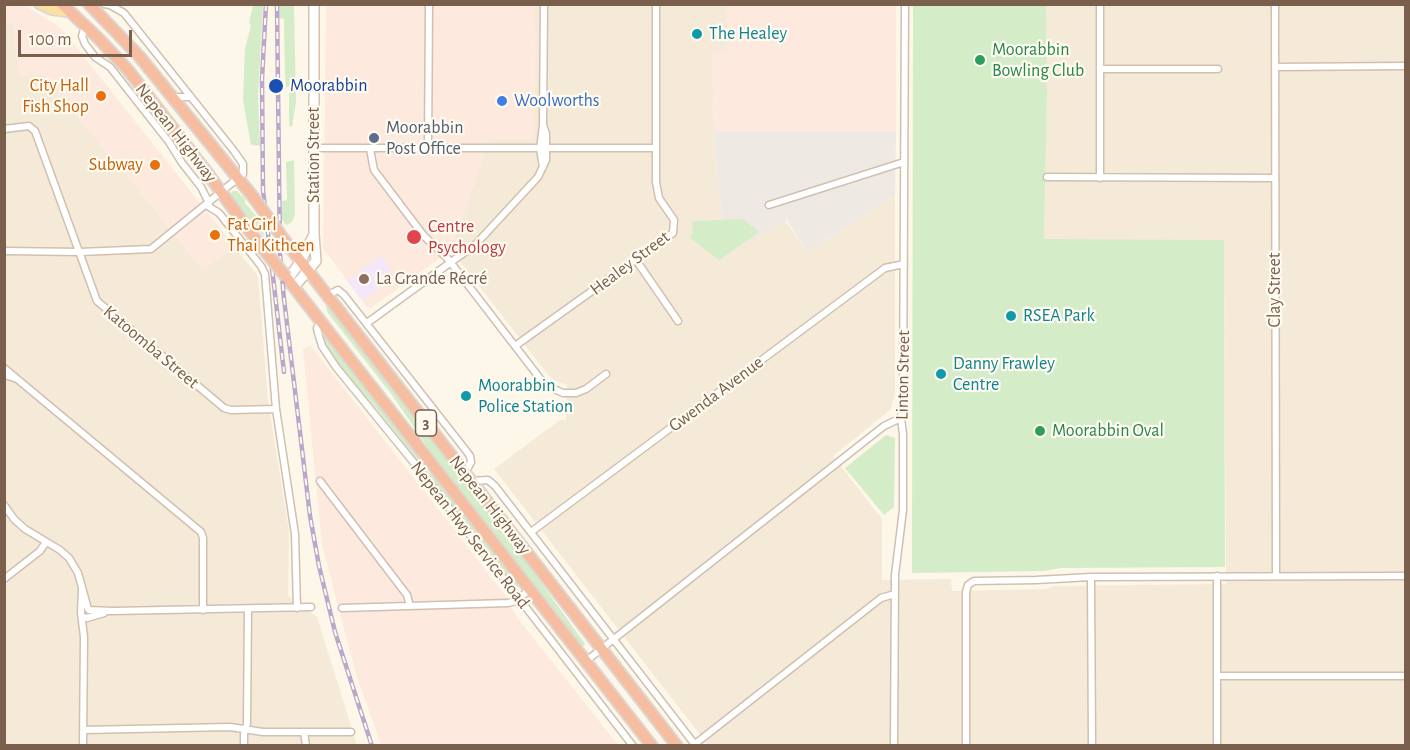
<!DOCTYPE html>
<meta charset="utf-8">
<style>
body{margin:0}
#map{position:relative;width:1410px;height:750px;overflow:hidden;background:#fdf7ea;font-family:"Alegreya Sans",sans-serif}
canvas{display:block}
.frame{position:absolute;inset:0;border:6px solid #795f4c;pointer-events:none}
.scale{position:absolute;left:18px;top:30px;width:114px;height:27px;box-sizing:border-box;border:3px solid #795f4c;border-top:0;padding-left:8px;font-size:18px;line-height:21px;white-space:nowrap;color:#795f4c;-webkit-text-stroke:4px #fffbf1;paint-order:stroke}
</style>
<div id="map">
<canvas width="1410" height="750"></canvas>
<div class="frame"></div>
<div class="scale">100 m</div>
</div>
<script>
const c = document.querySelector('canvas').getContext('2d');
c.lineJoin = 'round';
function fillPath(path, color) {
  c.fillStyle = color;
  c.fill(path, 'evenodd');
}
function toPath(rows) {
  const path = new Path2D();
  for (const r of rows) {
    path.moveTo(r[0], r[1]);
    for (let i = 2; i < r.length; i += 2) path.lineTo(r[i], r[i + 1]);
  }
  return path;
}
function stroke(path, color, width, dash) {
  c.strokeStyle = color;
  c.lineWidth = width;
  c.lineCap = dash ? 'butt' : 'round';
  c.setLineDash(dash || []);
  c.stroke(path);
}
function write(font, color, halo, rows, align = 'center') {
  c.font = font + ' "Alegreya Sans",sans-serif';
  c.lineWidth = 4.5;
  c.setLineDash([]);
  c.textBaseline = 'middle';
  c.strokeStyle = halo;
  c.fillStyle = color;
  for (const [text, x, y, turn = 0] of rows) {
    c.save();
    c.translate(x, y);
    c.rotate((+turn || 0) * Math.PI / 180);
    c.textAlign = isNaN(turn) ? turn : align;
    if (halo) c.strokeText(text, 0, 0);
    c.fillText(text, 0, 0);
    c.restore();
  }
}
fillPath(toPath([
 [535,5,727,5,727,52,712,53,714,132,725,255,785,220,807,252,895,196,895,395,890,410,833,456,882,519,882,580,951,579,952,591,1046,589,1053,586,1226,584,1224,241,1044,240,1047,95,1046,5,1405,5,1405,745,708,745,494,469,560,420,566,420,567,385,556,381,549,376,451,250,489,140,531,140,534,136],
 [5,23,13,23,19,76,41,74,136,186,203,270,234,246,258,276,268,401,289,531,288,596,317,617,357,745,5,746]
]), '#f5ead8');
fillPath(toPath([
 [5,5,24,5,61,28,234,246,203,270,136,186,41,74,19,76,13,23,5,23],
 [326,5,535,5,534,136,531,140,489,140,451,250,371,308,367,307,323,248],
 [727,5,896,5,896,132,714,132,712,52,727,52],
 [310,345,505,595,516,616,618,745,381,745,356,674,322,545,303,350]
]), '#fde9de');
fillPath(toPath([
 [714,132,896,132,895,196,807,252,787,220,725,256]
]), '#eee9e3');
fillPath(toPath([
 [381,256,391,270,378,282,377,290,362,301,347,281]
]), '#f4e7fa');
fillPath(toPath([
 [253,5,263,5,258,95,260,146,251,145,243,100,245,49,251,25,249,23],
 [279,5,294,5,296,102,292,127,289,126,289,87,286,87,285,73,284,19,279,18],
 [913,5,1046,5,1047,95,1044,239,1224,240,1225,567,1061,568,1044,571,912,573],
 [294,160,295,214,292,222,286,225,281,218,282,201,287,200,286,162],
 [233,191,237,191,245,199,245,203,263,224,264,237,230,194],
 [743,219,759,232,719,260,690,238,693,231,692,221],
 [325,305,334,313,533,571,585,644,583,646,579,643,431,452,392,395,328,313],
 [320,330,424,463,422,464,418,461,375,407,339,367,329,352],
 [886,435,895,438,894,507,884,515,845,468],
 [428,472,435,478,519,587,517,588,513,584,427,473]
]), '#d4ecc8');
const street = toPath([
 [1275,4,1276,576],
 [85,26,82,36,85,44,95,57,110,67,169,142,182,163,201,187,209,203],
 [1275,67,1406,66],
 [1100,69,1218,69],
 [173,97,191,97],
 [4,129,29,126,35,131,97,301,224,408,231,410,276,409],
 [314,148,656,148],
 [370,149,374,170,424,236,448,259,545,385,563,393,576,393,586,389,606,374],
 [428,149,429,4],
 [543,167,540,149,543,125,544,4],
 [1047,177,1275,178],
 [1100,178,1100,4],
 [206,205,219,213,261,266,265,274,276,409,295,534,297,608],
 [769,205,904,162],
 [4,251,80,252,151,249,243,174,243,164,234,151,124,13,110,5,104,4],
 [636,260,678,321],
 [328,295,338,290,344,295,464,448,470,456,471,462,465,473],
 [321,322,317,328,318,333,322,346,336,367,419,469,633,746],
 [367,323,476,244,538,177,546,160,546,134,543,125],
 [515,346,673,233,674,220,659,198,656,182,656,4],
 [4,368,201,532,203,538,203,610],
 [5,375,17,379],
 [320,481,407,595,410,606],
 [472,481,488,480,495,486,696,746],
 [4,505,14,519,25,529,60,550,69,558,78,573,88,609],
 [531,532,885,268,904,264],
 [1091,577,1092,746],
 [4,579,40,551,46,542],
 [82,589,81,613,84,637,83,746],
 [342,608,508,603,516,601,530,589],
 [89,610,113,611,311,607],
 [83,617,87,618,104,613],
 [586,661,884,426,901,418],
 [1217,676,1406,676],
 [83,730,230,727,263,732,351,732],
 [304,732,306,746],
 [695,744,881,598,895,594],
 [244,746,244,734,247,724,248,609],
 [894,746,895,575,903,510,903,434,901,418,903,396,905,4],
 [966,746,966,592,968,585,974,581,1036,580,1091,577,1406,576],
 [1217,746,1217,576]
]);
const secondary = toPath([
 [288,279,301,261,314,234],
 [294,287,316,261,314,234,314,4]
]);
const primary = toPath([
 [39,4,52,10,69,12]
]);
const highway = toPath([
 [62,4,98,38,128,70,205,170,257,241],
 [89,4,139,56,254,198],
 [285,241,677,746],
 [286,277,652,746]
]);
stroke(street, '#d0c0af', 9);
stroke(secondary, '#d6c2af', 12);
stroke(primary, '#dcd5d0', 12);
stroke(highway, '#dcd5d0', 14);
stroke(street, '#fff', 6);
stroke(secondary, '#fff', 9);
stroke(primary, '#fbe0a3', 9);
stroke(highway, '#f7bda1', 10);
const rail = toPath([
 [266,4,262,79,263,190,284,372],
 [277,4,280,254,284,299,310,516,319,566,335,632,372,746]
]);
stroke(rail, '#bba7c9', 4.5);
stroke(rail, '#fffbf1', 2, [7]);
const highwayBridge = toPath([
 [254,198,285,241],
 [257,241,286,277]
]);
stroke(highwayBridge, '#dcd5d0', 14, []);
stroke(highwayBridge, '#f7bda1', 10);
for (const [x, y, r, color] of [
 [697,34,6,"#0f9aa8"],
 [980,60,6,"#2e9e5b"],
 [276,86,8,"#1a4fb4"],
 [101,96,6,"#e8710a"],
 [502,101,6,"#3f7fe0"],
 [374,138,6,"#5c6f8a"],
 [155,165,6,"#e8710a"],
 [215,235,6,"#e8710a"],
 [414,237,8,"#e0444e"],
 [364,279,6,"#8d6e63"],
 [1011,316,6,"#0f9aa8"],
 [941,374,6,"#0f9aa8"],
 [466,396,6,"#0f9aa8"],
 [1040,431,6,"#2e9e5b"]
]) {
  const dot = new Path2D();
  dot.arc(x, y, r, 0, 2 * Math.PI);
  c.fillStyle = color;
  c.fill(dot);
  stroke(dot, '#fffbf1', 2);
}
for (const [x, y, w] of [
 [426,423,21]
]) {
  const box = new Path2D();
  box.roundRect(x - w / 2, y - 13, w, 26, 4.5);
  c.fillStyle = '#fffbf1';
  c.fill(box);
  stroke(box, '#795f4c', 1.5);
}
write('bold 16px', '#795f4c', null, [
 ["3",426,423]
]);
write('18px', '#0d838f', '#fffbf1', [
 ["The Healey",709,34],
 ["RSEA Park",1023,316],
 ["Danny Frawley",953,364],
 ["Centre",953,385],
 ["Moorabbin",478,386],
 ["Police Station",478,407]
], 'left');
write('18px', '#27864d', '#fffbf1', [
 ["Moorabbin",992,50],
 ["Bowling Club",992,71],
 ["Moorabbin Oval",1052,431]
], 'left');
write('18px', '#c56008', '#fffbf1', [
 ["City Hall",89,86],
 ["Fish Shop",89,107],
 ["Subway",143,165],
 ["Fat Girl",227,225,"left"],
 ["Thai Kithcen",227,246,"left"]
], 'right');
write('18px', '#164399', '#fffbf1', [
 ["Moorabbin",290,86]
], 'left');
write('18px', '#366cbe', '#fffbf1', [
 ["Woolworths",514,101]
], 'left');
write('18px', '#4e5e75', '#fffbf1', [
 ["Moorabbin",386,128],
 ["Post Office",386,149]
], 'left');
write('18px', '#795f4c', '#fffbf1', [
 ["Nepean Highway",176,133,52],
 ["Station Street",314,155,-90],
 ["Healey Street",630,263,-37],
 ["Clay Street",1275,290,-90],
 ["Katoomba Street",151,347,40],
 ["Linton Street",903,375,-89],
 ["Gwenda Avenue",716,394,-37],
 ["Nepean Highway",490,505,52],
 ["Nepean Hwy Service Road",470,535,52]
]);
write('18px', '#be3a42', '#fffbf1', [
 ["Centre",428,227],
 ["Psychology",428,248]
], 'left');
write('18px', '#785e54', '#fffbf1', [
 ["La Grande Récré",376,279]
], 'left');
</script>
